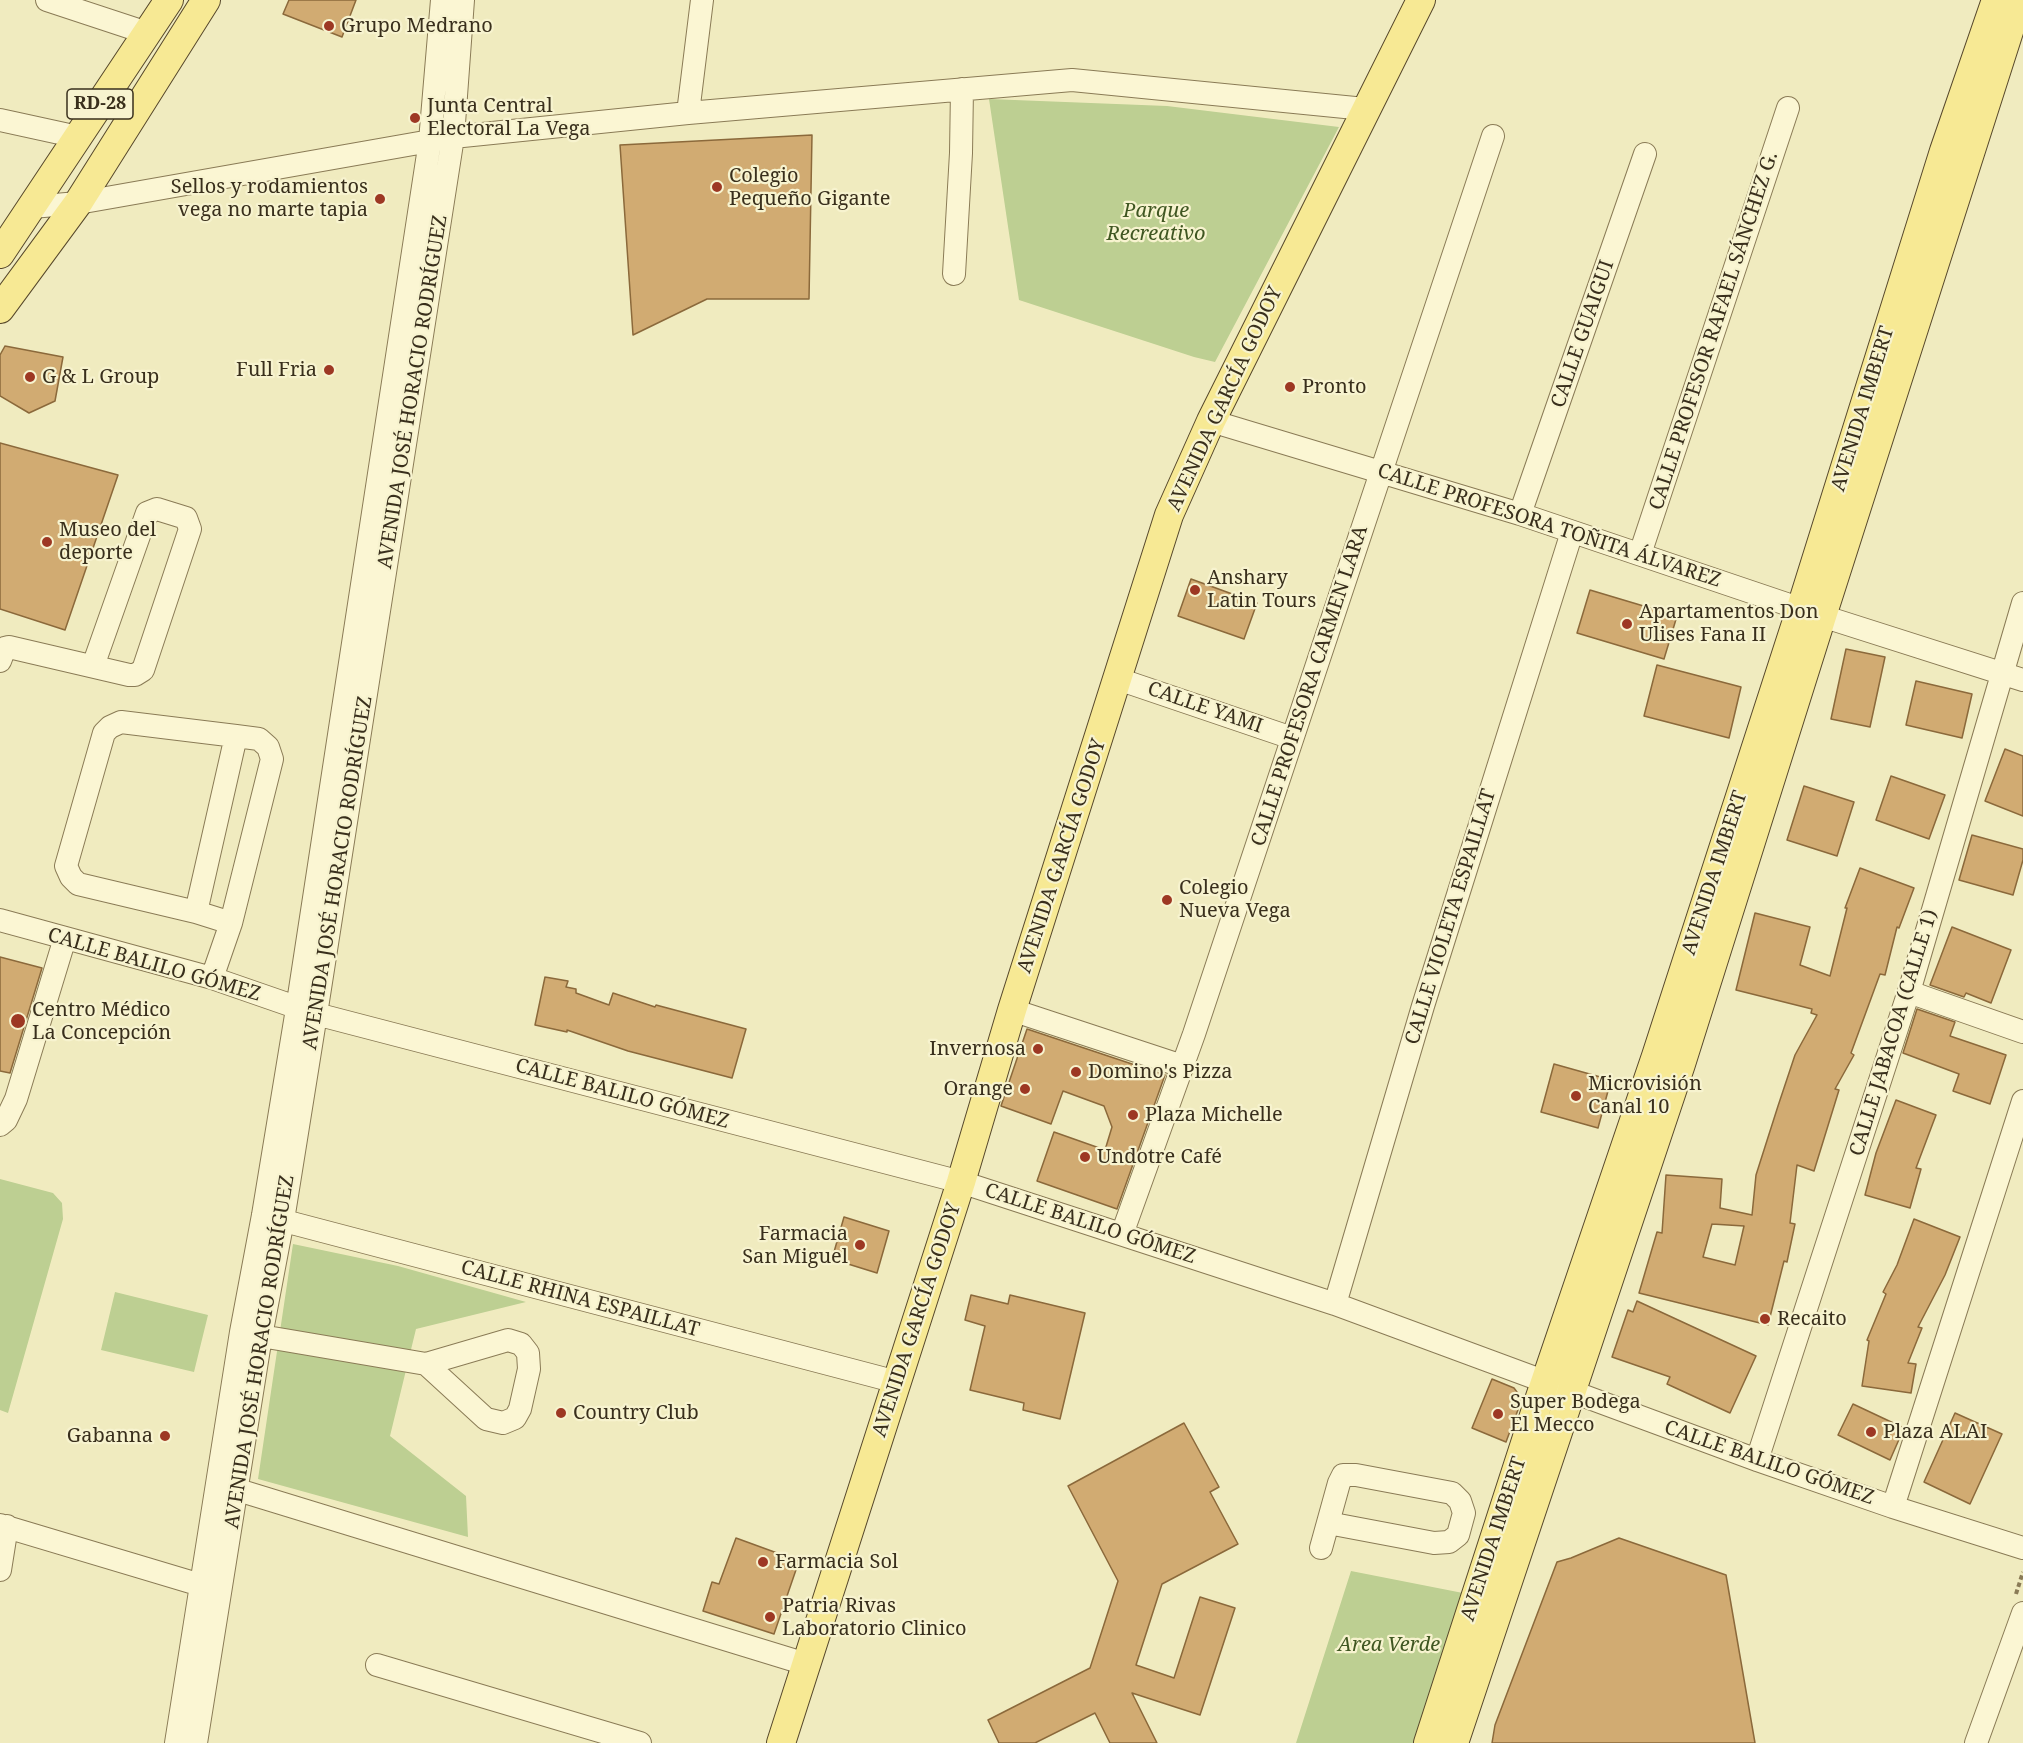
<!DOCTYPE html>
<meta charset="utf-8">
<style>
body{margin:0}
canvas{display:block;background:#f0ebbf}
</style>
<canvas width="2023" height="1743"></canvas>
<script>
const c = document.querySelector('canvas').getContext('2d');
c.lineJoin = 'round';
function fillPath(path, color) {
  c.fillStyle = color;
  c.fill(path, 'evenodd');
}
function toPath(rows) {
  const path = new Path2D();
  for (const r of rows) {
    path.moveTo(r[0], r[1]);
    for (let i = 2; i < r.length; i += 2) path.lineTo(r[i], r[i + 1]);
  }
  return path;
}
function stroke(path, color, width, dash) {
  c.strokeStyle = color;
  c.lineWidth = width;
  c.lineCap = dash ? 'butt' : 'round';
  c.setLineDash(dash || []);
  c.stroke(path);
}
function write(font, color, halo, rows, align = 'center') {
  c.font = font + ' "Noto Serif",serif';
  c.lineWidth = 4.5;
  c.setLineDash([]);
  c.textBaseline = 'middle';
  c.strokeStyle = halo;
  c.fillStyle = color;
  for (const [text, x, y, turn = 0] of rows) {
    c.save();
    c.translate(x, y);
    c.rotate((+turn || 0) * Math.PI / 180);
    c.textAlign = isNaN(turn) ? turn : align;
    if (halo) c.strokeText(text, 0, 0);
    c.fillText(text, 0, 0);
    c.restore();
  }
}
fillPath(toPath([
 [989,99,1167,106,1339,127,1215,362,1194,357,1019,300],
 [0,1179,53,1193,62,1203,63,1219,8,1413,0,1410],
 [293,1244,398,1266,526,1302,416,1329,390,1436,466,1496,468,1537,258,1479],
 [115,1292,208,1315,194,1372,101,1350],
 [1351,1571,1468,1594,1418,1743,1296,1743]
]), '#bdcf92');
const building = toPath([
 [289,0,356,0,342,37,283,14,289,0],
 [812,135,809,299,707,299,633,335,620,145,812,135],
 [5,346,63,357,55,401,29,413,0,396,0,355,5,346],
 [0,443,118,475,65,630,0,609,0,443],
 [1191,579,1257,603,1244,639,1178,616,1191,579],
 [1590,590,1677,616,1664,659,1577,633,1590,590],
 [1846,649,1885,657,1870,727,1831,719,1846,649],
 [1657,665,1741,687,1729,738,1644,716,1657,665],
 [1916,681,1972,694,1962,738,1906,725,1916,681],
 [2005,749,2023,756,2023,816,1985,801,2005,749],
 [1891,776,1945,795,1929,839,1876,820,1891,776],
 [1804,786,1854,802,1837,856,1787,840,1804,786],
 [1972,835,2023,849,2023,860,2013,895,1959,880,1972,835],
 [1860,868,1914,888,1899,928,1897,927,1885,975,1880,974,1851,1053,1854,1055,1835,1089,1839,1090,1814,1171,1797,1165,1790,1223,1795,1224,1787,1262,1784,1261,1768,1325,1639,1293,1657,1232,1662,1233,1666,1175,1722,1179,1720,1208,1752,1215,1756,1175,1778,1106,1795,1055,1817,1015,1811,1013,1812,1009,1736,990,1755,913,1810,927,1800,965,1830,976,1847,908,1845,908,1860,868],
 [1712,1224,1744,1226,1735,1265,1703,1257,1712,1224],
 [1952,927,2011,950,1991,1003,1966,993,1964,997,1930,985,1952,927],
 [0,957,42,968,10,1073,0,1071,0,957],
 [545,977,568,981,566,987,576,989,576,993,609,1005,613,993,655,1007,656,1005,746,1029,732,1078,628,1051,567,1030,567,1032,535,1025,545,977],
 [1917,1009,1955,1022,1950,1036,2006,1055,1990,1104,1953,1091,1959,1074,1903,1053,1917,1009],
 [1027,1029,1165,1075,1117,1209,1037,1181,1054,1132,1105,1150,1112,1127,1104,1106,1063,1091,1051,1124,1001,1106,1027,1029],
 [1554,1064,1611,1080,1598,1128,1541,1112,1554,1064],
 [1896,1100,1936,1115,1916,1168,1921,1169,1910,1208,1865,1195,1876,1153,1896,1100],
 [844,1217,889,1231,877,1273,832,1259,844,1217],
 [1914,1219,1960,1237,1945,1275,1918,1327,1922,1328,1908,1363,1916,1364,1911,1393,1862,1386,1869,1341,1867,1340,1886,1294,1883,1292,1897,1265,1914,1219],
 [971,1295,1008,1304,1010,1295,1085,1313,1060,1419,1023,1410,1024,1403,970,1390,985,1326,965,1320,971,1295],
 [1637,1301,1756,1356,1730,1413,1667,1384,1670,1377,1612,1357,1628,1310,1633,1312,1637,1301],
 [1492,1379,1514,1388,1522,1399,1506,1442,1472,1428,1492,1379],
 [1853,1404,1904,1428,1890,1460,1838,1435,1853,1404],
 [1955,1413,2002,1434,1970,1504,1924,1482,1955,1413],
 [1184,1423,1219,1487,1210,1492,1238,1544,1162,1584,1136,1665,1174,1678,1200,1597,1235,1608,1200,1715,1132,1693,1157,1743,1110,1743,1095,1713,1035,1743,999,1743,988,1720,1090,1668,1118,1581,1068,1486,1184,1423],
 [736,1538,799,1561,774,1634,703,1611,712,1582,719,1584,736,1538],
 [1619,1538,1726,1575,1755,1743,1492,1743,1495,1725,1557,1562,1571,1558,1619,1538]
]);
fillPath(building, '#d1ab72');
stroke(building, '#8b693b', 1.5);
const minor = toPath([
 [47,0,147,33],
 [688,113,702,0],
 [0,120,78,137],
 [32,207,78,203,453,137,688,113,1072,80,1365,109],
 [954,274,961,153,962,89],
 [1211,421,1520,514,1822,616,2023,680],
 [1520,514,1645,154],
 [1640,554,1788,108],
 [0,661,5,648,9,647,129,675,135,675,143,670,190,529,186,518,157,509,147,513,93,666],
 [1118,679,1292,738],
 [196,912,236,736],
 [0,920,212,978,316,1014,961,1182,1335,1304,1757,1460,1893,1507,2023,1548],
 [212,978,231,923,272,759,268,747,259,739,236,736,121,722,110,727,104,733,66,866,71,877,78,884,196,912,231,923],
 [1909,992,2023,1032],
 [1012,1010,1182,1066],
 [0,1125,6,1120,16,1099,65,938],
 [269,1217,897,1382],
 [1122,1234,1194,1034,1493,136],
 [1335,1304,1423,1006,1572,532],
 [261,1336,426,1364,508,1340,521,1344,528,1353,529,1369,520,1409,515,1418,503,1423,486,1419,426,1364],
 [1757,1460,1911,985,2023,603],
 [238,1490,806,1664],
 [1893,1507,2023,1101],
 [0,1525,214,1589],
 [1321,1548,1339,1483,1343,1475,1356,1475,1452,1493,1460,1501,1464,1513,1458,1535,1449,1542,1434,1543,1328,1523],
 [0,1570,7,1526],
 [377,1665,640,1743],
 [176,1743,241,1332,263,1215,297,1009,430,141,442,0],
 [196,1743,261,1336,283,1220,316,1014,453,137,463,0],
 [1976,1743,2023,1613]
]);
const major = toPath([
 [0,254,169,0],
 [0,309,78,203,206,0],
 [781,1743,961,1182,1012,1010,1169,515,1211,421,1421,0],
 [1428,1743,1539,1400,1656,1056,1801,608,1944,151,1996,0],
 [1454,1743,1681,1064,1822,616,2019,0]
]);
stroke(minor, '#8a7b56', 24);
stroke(major, '#57482b', 30);
stroke(toPath([
 [2016,1594,2023,1572]
]), '#8a7b56', 4, [4.5, 3]);
stroke(minor, '#fbf6d3', 22);
stroke(major, '#f7e994', 28);
for (const [x, y, r, color] of [
 [329,26,6,"#9d3823"],
 [415,118,6,"#9d3823"],
 [717,187,6,"#9d3823"],
 [380,199,6,"#9d3823"],
 [329,370,6,"#9d3823"],
 [30,377,6,"#9d3823"],
 [1290,387,6,"#9d3823"],
 [47,542,6,"#9d3823"],
 [1195,590,6,"#9d3823"],
 [1627,624,6,"#9d3823"],
 [1167,900,6,"#9d3823"],
 [18,1021,8,"#9d3823"],
 [1038,1049,6,"#9d3823"],
 [1076,1072,6,"#9d3823"],
 [1025,1089,6,"#9d3823"],
 [1576,1096,6,"#9d3823"],
 [1133,1115,6,"#9d3823"],
 [1085,1157,6,"#9d3823"],
 [860,1245,6,"#9d3823"],
 [1765,1319,6,"#9d3823"],
 [561,1413,6,"#9d3823"],
 [1498,1414,6,"#9d3823"],
 [1871,1432,6,"#9d3823"],
 [165,1436,6,"#9d3823"],
 [763,1562,6,"#9d3823"],
 [770,1617,6,"#9d3823"]
]) {
  const dot = new Path2D();
  dot.arc(x, y, r, 0, 2 * Math.PI);
  c.fillStyle = color;
  c.fill(dot);
  stroke(dot, '#f7f3cf', 2);
}
for (const [x, y, w] of [
 [100,104,66]
]) {
  const box = new Path2D();
  box.roundRect(x - w / 2, y - 15, w, 30, 4.5);
  c.fillStyle = '#f7f3cf';
  c.fill(box);
  stroke(box, '#392f1c', 1.5);
}
write('bold 18px', '#392f1c', null, [
 ["RD-28",100,104]
]);
write('20px', '#392f1c', '#f7f3cf', [
 ["Grupo Medrano",341,26],
 ["Junta Central",427,106],
 ["Electoral La Vega",427,129],
 ["Colegio",729,176],
 ["Pequeño Gigante",729,199],
 ["Sellos y rodamientos",368,187,"right"],
 ["vega no marte tapia",368,210,"right"],
 ["Full Fria",317,370,"right"],
 ["G & L Group",42,377],
 ["Pronto",1302,387],
 ["Museo del",59,530],
 ["deporte",59,553],
 ["Anshary",1207,578],
 ["Latin Tours",1207,601],
 ["Apartamentos Don",1639,612],
 ["Ulises Fana II",1639,635],
 ["Colegio",1179,888],
 ["Nueva Vega",1179,911],
 ["Centro Médico",32,1010],
 ["La Concepción",32,1033],
 ["Invernosa",1026,1049,"right"],
 ["Domino's Pizza",1088,1072],
 ["Microvisión",1588,1084],
 ["Canal 10",1588,1107],
 ["Orange",1013,1089,"right"],
 ["Plaza Michelle",1145,1115],
 ["Undotre Café",1097,1157],
 ["Farmacia",848,1234,"right"],
 ["San Miguel",848,1257,"right"],
 ["Recaito",1777,1319],
 ["Super Bodega",1510,1402],
 ["El Mecco",1510,1425],
 ["Country Club",573,1413],
 ["Plaza ALAI",1883,1432],
 ["Gabanna",153,1436,"right"],
 ["Farmacia Sol",775,1562],
 ["Patria Rivas",782,1606],
 ["Laboratorio Clinico",782,1629]
], 'left');
write('italic 20px', '#3f5621', '#f7f3cf', [
 ["Parque",1156,211],
 ["Recreativo",1156,234],
 ["Area Verde",1389,1645]
]);
write('20px', '#392f1c', '#f7f3cf', [
 ["CALLE PROFESOR RAFAEL SÁNCHEZ G.",1714,331,-72],
 ["CALLE GUAIGUI",1583,334,-71],
 ["AVENIDA JOSÉ HORACIO RODRÍGUEZ",413,392,-81],
 ["AVENIDA GARCÍA GODOY",1225,399,-65],
 ["AVENIDA IMBERT",1863,409,-73],
 ["CALLE PROFESORA TOÑITA ÁLVAREZ",1549,526,18],
 ["CALLE PROFESORA CARMEN LARA",1310,686,-72],
 ["CALLE YAMI",1205,708,19],
 ["AVENIDA GARCÍA GODOY",1062,856,-72],
 ["AVENIDA JOSÉ HORACIO RODRÍGUEZ",338,873,-81],
 ["AVENIDA IMBERT",1715,873,-72],
 ["CALLE VIOLETA ESPAILLAT",1451,917,-73],
 ["CALLE BALILO GÓMEZ",154,965,16],
 ["CALLE JABACOA (CALLE 1)",1894,1033,-73],
 ["CALLE BALILO GÓMEZ",622,1094,15],
 ["CALLE BALILO GÓMEZ",1090,1224,18],
 ["CALLE RHINA ESPAILLAT",580,1299,15],
 ["AVENIDA GARCÍA GODOY",917,1320,-72],
 ["AVENIDA JOSÉ HORACIO RODRÍGUEZ",260,1352,-81],
 ["CALLE BALILO GÓMEZ",1769,1463,19],
 ["AVENIDA IMBERT",1494,1539,-72]
]);
</script>
